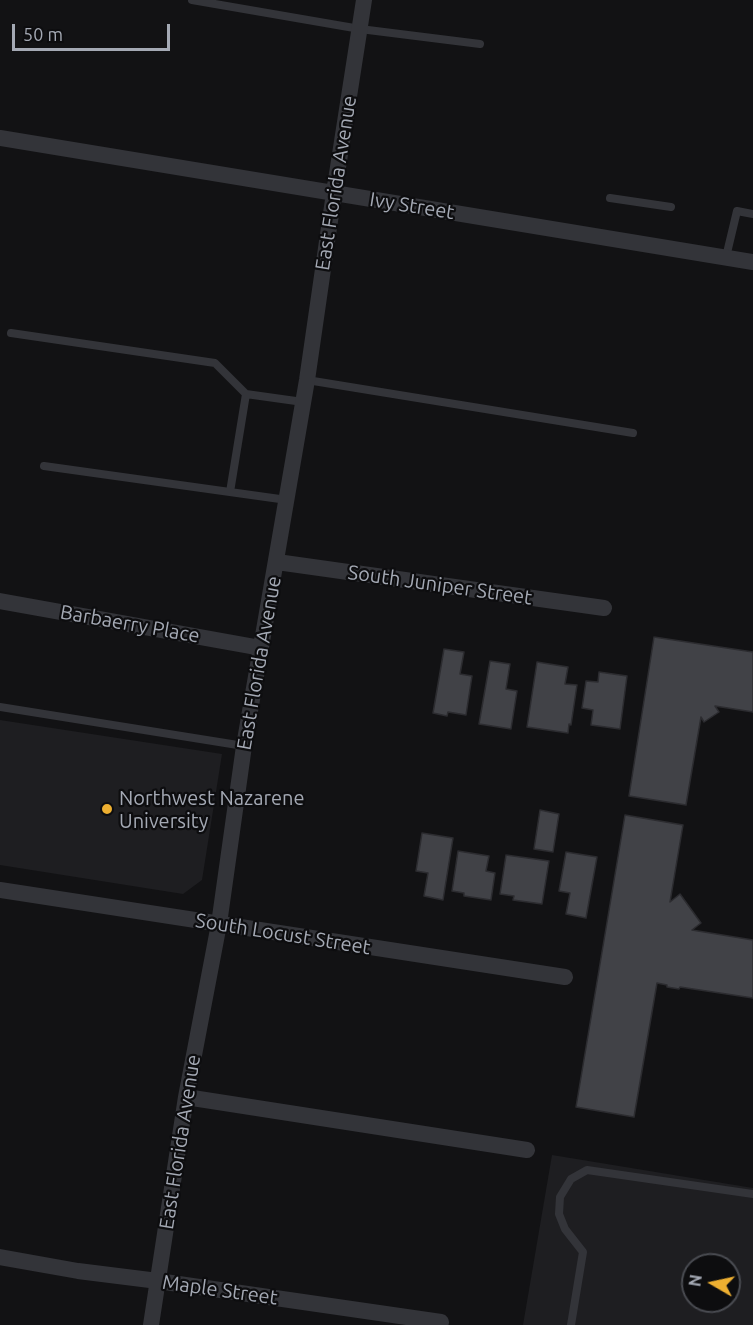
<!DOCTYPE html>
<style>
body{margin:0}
#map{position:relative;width:753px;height:1325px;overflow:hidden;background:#121214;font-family:Ubuntu,sans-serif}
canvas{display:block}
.north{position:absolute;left:681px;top:1253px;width:60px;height:60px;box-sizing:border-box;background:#0d0d0f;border:2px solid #494b51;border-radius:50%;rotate:279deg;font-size:16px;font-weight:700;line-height:24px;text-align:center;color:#a4a9b4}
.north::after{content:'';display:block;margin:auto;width:21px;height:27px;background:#edaf31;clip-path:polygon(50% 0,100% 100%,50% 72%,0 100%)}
.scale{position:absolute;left:12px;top:24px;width:158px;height:27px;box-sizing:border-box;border:3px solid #a4a9b4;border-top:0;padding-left:8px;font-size:18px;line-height:21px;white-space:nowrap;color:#a4a9b4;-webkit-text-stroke:4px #0d0d0f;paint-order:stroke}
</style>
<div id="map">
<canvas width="753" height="1325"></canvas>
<div class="north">N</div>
<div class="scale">50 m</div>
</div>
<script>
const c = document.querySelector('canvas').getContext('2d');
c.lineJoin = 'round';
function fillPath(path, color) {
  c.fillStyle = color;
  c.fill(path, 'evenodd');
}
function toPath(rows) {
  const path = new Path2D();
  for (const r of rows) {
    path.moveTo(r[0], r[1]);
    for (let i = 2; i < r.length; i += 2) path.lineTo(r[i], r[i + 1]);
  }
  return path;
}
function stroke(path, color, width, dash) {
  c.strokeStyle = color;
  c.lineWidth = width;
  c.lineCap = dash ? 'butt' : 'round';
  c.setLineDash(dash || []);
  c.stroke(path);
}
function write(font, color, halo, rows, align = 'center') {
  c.font = font + ' Ubuntu,sans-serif';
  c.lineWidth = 4.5;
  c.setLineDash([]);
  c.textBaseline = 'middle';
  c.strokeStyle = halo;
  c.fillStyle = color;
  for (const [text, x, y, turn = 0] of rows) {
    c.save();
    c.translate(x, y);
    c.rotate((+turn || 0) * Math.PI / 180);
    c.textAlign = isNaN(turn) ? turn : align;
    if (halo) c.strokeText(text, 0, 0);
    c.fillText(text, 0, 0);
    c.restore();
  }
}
fillPath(toPath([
 [0,720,222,754,202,880,183,894,0,865],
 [552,1155,753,1188,753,1325,523,1325],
 [693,1265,729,1265,729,1301,693,1301]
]), '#1e1e21');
const building = toPath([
 [654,637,753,652,753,712,715,706,719,712,704,722,701,717,686,805,629,796,654,637],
 [444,649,464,652,460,674,472,676,466,715,448,712,447,716,433,713,444,649],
 [490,661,510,664,506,689,517,691,511,729,479,724,490,661],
 [537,662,568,667,565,684,577,685,571,725,569,724,568,733,527,727,537,662],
 [599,672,627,676,620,729,591,725,593,710,582,708,586,681,598,682,599,672],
 [540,810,559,814,553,852,534,849,540,810],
 [625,815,683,825,670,902,680,894,701,923,692,930,753,940,753,998,680,987,679,989,667,987,667,985,657,983,634,1117,576,1107,625,815],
 [422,833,453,838,443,900,424,896,428,873,416,871,422,833],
 [458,851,489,856,486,871,495,873,491,900,464,896,464,893,452,891,458,851],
 [566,852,597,857,586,918,566,914,570,893,559,891,566,852],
 [506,855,549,861,542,904,513,900,514,896,500,894,506,855]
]);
fillPath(building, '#414247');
stroke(building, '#2c2c30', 1.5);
stroke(toPath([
 [192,0,360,29,480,44],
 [610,198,671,207],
 [726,257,737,211,753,214],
 [11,333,215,363,246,394],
 [307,380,633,433],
 [44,466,287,500],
 [230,492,246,394,303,402],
 [0,707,244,746],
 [571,1325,583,1252,565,1229,559,1214,560,1197,571,1179,587,1170,753,1194]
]), '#333439', 8);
stroke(toPath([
 [0,138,753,262],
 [277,562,604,608],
 [0,601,261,648],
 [0,890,565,977],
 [186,1097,527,1150],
 [0,1257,78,1271,158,1281,441,1322],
 [151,1325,186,1097,219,924,244,746,307,380,334,193,364,0]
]), '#333439', 16);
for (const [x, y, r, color] of [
 [107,809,6,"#edaf31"]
]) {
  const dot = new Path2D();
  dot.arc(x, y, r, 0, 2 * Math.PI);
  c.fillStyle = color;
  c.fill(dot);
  stroke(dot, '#0d0d0f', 2);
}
write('20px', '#a4a9b4', '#0d0d0f', [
 ["East Florida Avenue",336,183,-81],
 ["Ivy Street",412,206,9],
 ["South Juniper Street",440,585,8],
 ["Barbaerry Place",130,624,10],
 ["East Florida Avenue",259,663,-80],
 ["South Locust Street",283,934,9],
 ["East Florida Avenue",180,1142,-81],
 ["Maple Street",220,1290,8]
]);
write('20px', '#a4a9b4', '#0d0d0f', [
 ["Northwest Nazarene",119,798],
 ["University",119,821]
], 'left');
</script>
